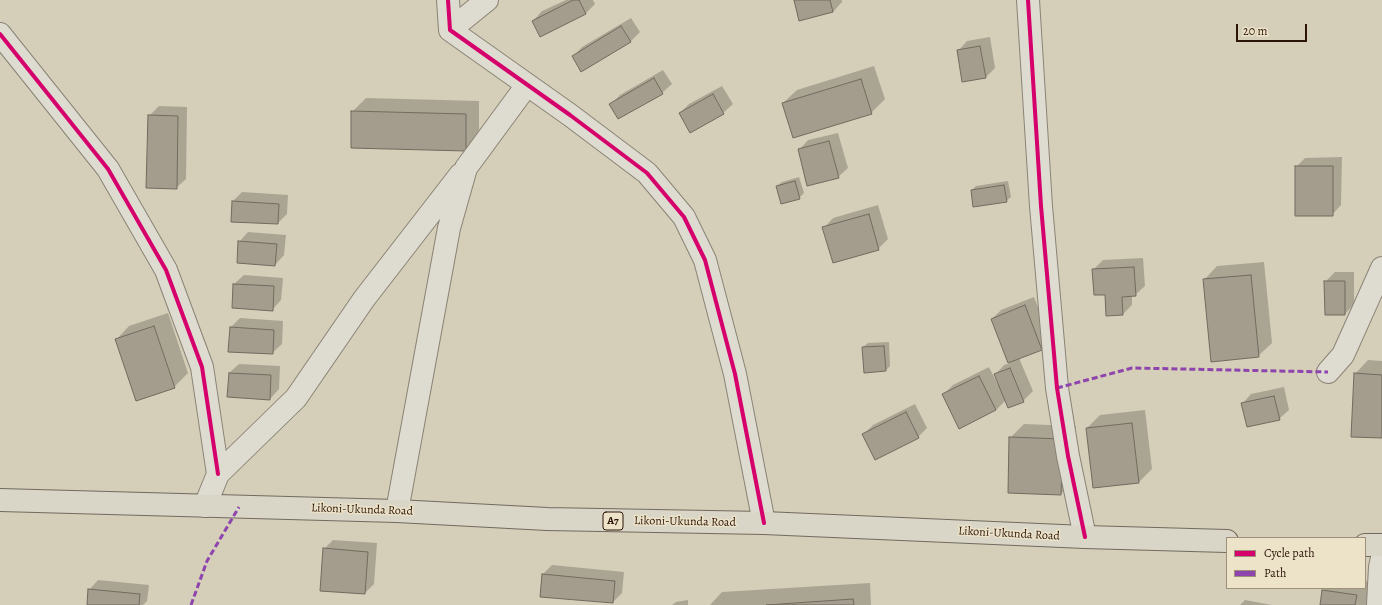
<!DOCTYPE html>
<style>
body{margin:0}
#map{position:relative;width:1382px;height:605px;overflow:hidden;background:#d5ceb8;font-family:Alegreya,serif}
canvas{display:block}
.legend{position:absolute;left:1226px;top:537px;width:140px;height:52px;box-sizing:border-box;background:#ece3c8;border:1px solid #9f907c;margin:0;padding:5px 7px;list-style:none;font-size:12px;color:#2c1409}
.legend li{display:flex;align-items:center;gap:8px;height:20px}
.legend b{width:20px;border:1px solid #9f907c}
.scale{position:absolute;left:1236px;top:24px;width:71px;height:18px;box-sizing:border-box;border:2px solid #2c1409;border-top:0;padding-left:5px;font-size:12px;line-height:14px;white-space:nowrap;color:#2c1409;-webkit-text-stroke:3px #ece3c8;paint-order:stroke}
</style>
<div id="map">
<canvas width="1382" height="605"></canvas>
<ul class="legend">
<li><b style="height:5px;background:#d6006c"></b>Cycle path</li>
<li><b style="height:5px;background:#8e44ad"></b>Path</li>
</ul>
<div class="scale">20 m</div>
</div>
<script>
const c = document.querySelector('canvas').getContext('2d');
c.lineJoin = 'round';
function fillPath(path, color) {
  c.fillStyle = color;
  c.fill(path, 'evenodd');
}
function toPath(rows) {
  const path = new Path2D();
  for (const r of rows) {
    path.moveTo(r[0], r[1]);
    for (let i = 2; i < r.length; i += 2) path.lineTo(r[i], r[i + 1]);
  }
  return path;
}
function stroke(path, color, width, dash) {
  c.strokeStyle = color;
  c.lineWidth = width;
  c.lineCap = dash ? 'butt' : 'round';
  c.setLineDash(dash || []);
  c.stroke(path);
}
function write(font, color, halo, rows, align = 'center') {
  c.font = font + ' Alegreya,serif';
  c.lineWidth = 3;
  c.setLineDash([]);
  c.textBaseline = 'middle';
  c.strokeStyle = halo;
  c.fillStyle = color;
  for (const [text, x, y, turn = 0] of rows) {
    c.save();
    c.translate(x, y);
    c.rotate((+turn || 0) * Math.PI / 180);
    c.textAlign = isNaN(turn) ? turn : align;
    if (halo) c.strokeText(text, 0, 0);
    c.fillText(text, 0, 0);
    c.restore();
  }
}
fillPath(toPath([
 [566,0,593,0,595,4,586,13,541,36,533,21,542,11],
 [795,0,842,0,842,2,833,12,800,19],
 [631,18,640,32,630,42,573,57,582,47],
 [990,37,995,68,986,77,958,51,967,41],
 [874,66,885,99,871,113,783,103,797,90],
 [663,70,672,84,662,93,611,104,620,95],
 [722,86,733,104,723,113,680,113,689,104],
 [366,98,479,101,479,136,465,150,352,112],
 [159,106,187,107,186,179,176,188,149,116],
 [838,133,848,168,838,177,799,150,808,140],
 [1342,157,1341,205,1332,215,1296,167,1305,158],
 [799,177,804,193,799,198,777,186,782,182],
 [1008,181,1011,197,1006,201,972,190,976,186],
 [242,192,288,195,287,214,278,223,233,201],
 [878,205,888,239,878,249,824,228,833,218],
 [248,232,286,235,284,255,275,265,239,242],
 [1143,258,1145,286,1135,295,1132,295,1132,305,1123,314,1107,315,1105,293,1093,270,1103,260],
 [1264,262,1272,343,1258,356,1204,280,1217,266],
 [1335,272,1354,272,1354,304,1345,314,1325,282],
 [244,275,283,278,281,300,272,310,234,284],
 [1034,297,1051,340,1042,349,1019,358,1033,391,1023,401,1006,400,996,410,960,427,944,394,953,385,989,367,998,385,999,384,995,375,1004,365,1010,363,992,319,1001,310],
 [168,313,188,373,174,387,116,340,129,326],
 [240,318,283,321,282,344,272,353,230,328],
 [889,342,890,366,886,370,863,347,868,343],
 [1368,360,1382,361,1382,437,1355,374],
 [239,364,280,366,279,389,270,399,229,373],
 [1284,387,1289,410,1279,419,1242,404,1251,394],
 [915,404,927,428,918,437,864,434,873,425],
 [1145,410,1152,469,1139,482,1087,428,1100,415],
 [1024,424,1076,426,1074,480,1061,494,1010,438],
 [333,540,377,543,374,584,365,593,321,590,324,549],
 [552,565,624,572,622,593,613,602,543,574],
 [98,580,149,585,147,601,143,605,88,605,89,590],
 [1365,581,1370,582,1366,605,1321,605,1323,590,1325,588,1365,588],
 [870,583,871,605,710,605,722,592],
 [688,600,688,605,672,605,676,602],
 [1245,600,1272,605,1240,605]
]), '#0003');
const building = toPath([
 [573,0,579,0,586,14,540,37,532,21,573,0],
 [794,0,830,0,833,12,799,21,794,0],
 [621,26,631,42,581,72,572,56,621,26],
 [980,46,986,78,962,82,957,50,980,46],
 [654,78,663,94,618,119,609,104,654,78],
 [861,79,872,114,793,138,782,103,861,79],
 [713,94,724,114,690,133,679,113,713,94],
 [351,111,466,114,466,151,351,148,351,111],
 [148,115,178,116,177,189,146,188,148,115],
 [829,141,839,178,807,186,798,149,829,141],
 [1295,166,1333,166,1333,216,1295,216,1295,166],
 [795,181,800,199,781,204,776,186,795,181],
 [1004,185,1007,202,973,207,971,190,1004,185],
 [232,201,279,204,278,224,231,222,232,201],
 [869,214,879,250,833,263,822,227,869,214],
 [238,241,277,244,275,266,237,263,238,241],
 [1134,267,1136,296,1122,297,1123,315,1106,316,1105,295,1094,295,1092,269,1134,267],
 [1251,275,1259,357,1211,362,1203,279,1251,275],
 [1324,281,1345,281,1345,315,1325,315,1324,281],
 [233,284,274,286,273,311,232,308,233,284],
 [1025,305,1042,350,1008,363,991,319,1025,305],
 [154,326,175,388,136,401,115,339,154,326],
 [230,327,274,330,273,354,228,352,230,327],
 [884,346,886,371,864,373,862,347,884,346],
 [1010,368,1024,402,1008,408,994,374,1010,368],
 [229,373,271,375,270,400,227,397,229,373],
 [1354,373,1382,375,1382,438,1351,437,1354,373],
 [979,376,996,410,959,429,942,394,979,376],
 [1274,396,1280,420,1247,427,1241,403,1274,396],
 [906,412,919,438,875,460,862,434,906,412],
 [1132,423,1139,483,1093,488,1086,428,1132,423],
 [1009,437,1063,439,1061,495,1008,493,1009,437],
 [323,548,368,552,365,594,320,591,323,548],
 [542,574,615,581,613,603,540,597,542,574],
 [88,589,140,594,139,605,87,605,88,589],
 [1322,590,1357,595,1355,605,1320,605,1322,590],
 [853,599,854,605,766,605,853,599]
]);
fillPath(building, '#a49d8e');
stroke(building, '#726a5e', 1);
const minor = toPath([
 [448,0,450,30,570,115,647,173,684,217,705,260,735,374,764,523],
 [1028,0,1041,206,1057,388,1068,456,1085,537],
 [450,30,487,0],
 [0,34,108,169,166,270,202,367,218,474],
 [1328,372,1343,355,1382,268],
 [205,506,218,474,296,398,364,299,460,175],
 [397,511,449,228,466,168,527,85],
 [1378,605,1380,567,1382,558]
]);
const trunk = toPath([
 [0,500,397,511,547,519,764,523,1085,537,1227,541],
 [1365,545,1382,545]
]);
stroke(minor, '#8a8375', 24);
stroke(trunk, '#726a5e', 24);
stroke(minor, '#dedbd0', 22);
stroke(trunk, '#d9d5c7', 22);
stroke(toPath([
 [1057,388,1132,368,1328,372],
 [191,605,207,561,239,507]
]), '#8e44ad', 3, [6, 3]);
stroke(toPath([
 [448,0,450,30,570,115,647,173,684,217,705,260,735,374,764,523],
 [1028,0,1041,206,1057,388,1068,456,1085,537],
 [0,34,108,169,166,270,202,367,218,474]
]), '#d6006c', 4);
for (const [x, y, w] of [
 [613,521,20]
]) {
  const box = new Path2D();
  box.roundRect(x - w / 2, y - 9, w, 18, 3);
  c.fillStyle = '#ece3c8';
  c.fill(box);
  stroke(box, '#2c1409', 1);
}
write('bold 11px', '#2c1409', null, [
 ["A7",613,521]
]);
write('12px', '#2c1409', '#ece3c8', [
 ["Likoni-Ukunda Road",362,510,2],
 ["Likoni-Ukunda Road",685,522,1],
 ["Likoni-Ukunda Road",1009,534,3]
]);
</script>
